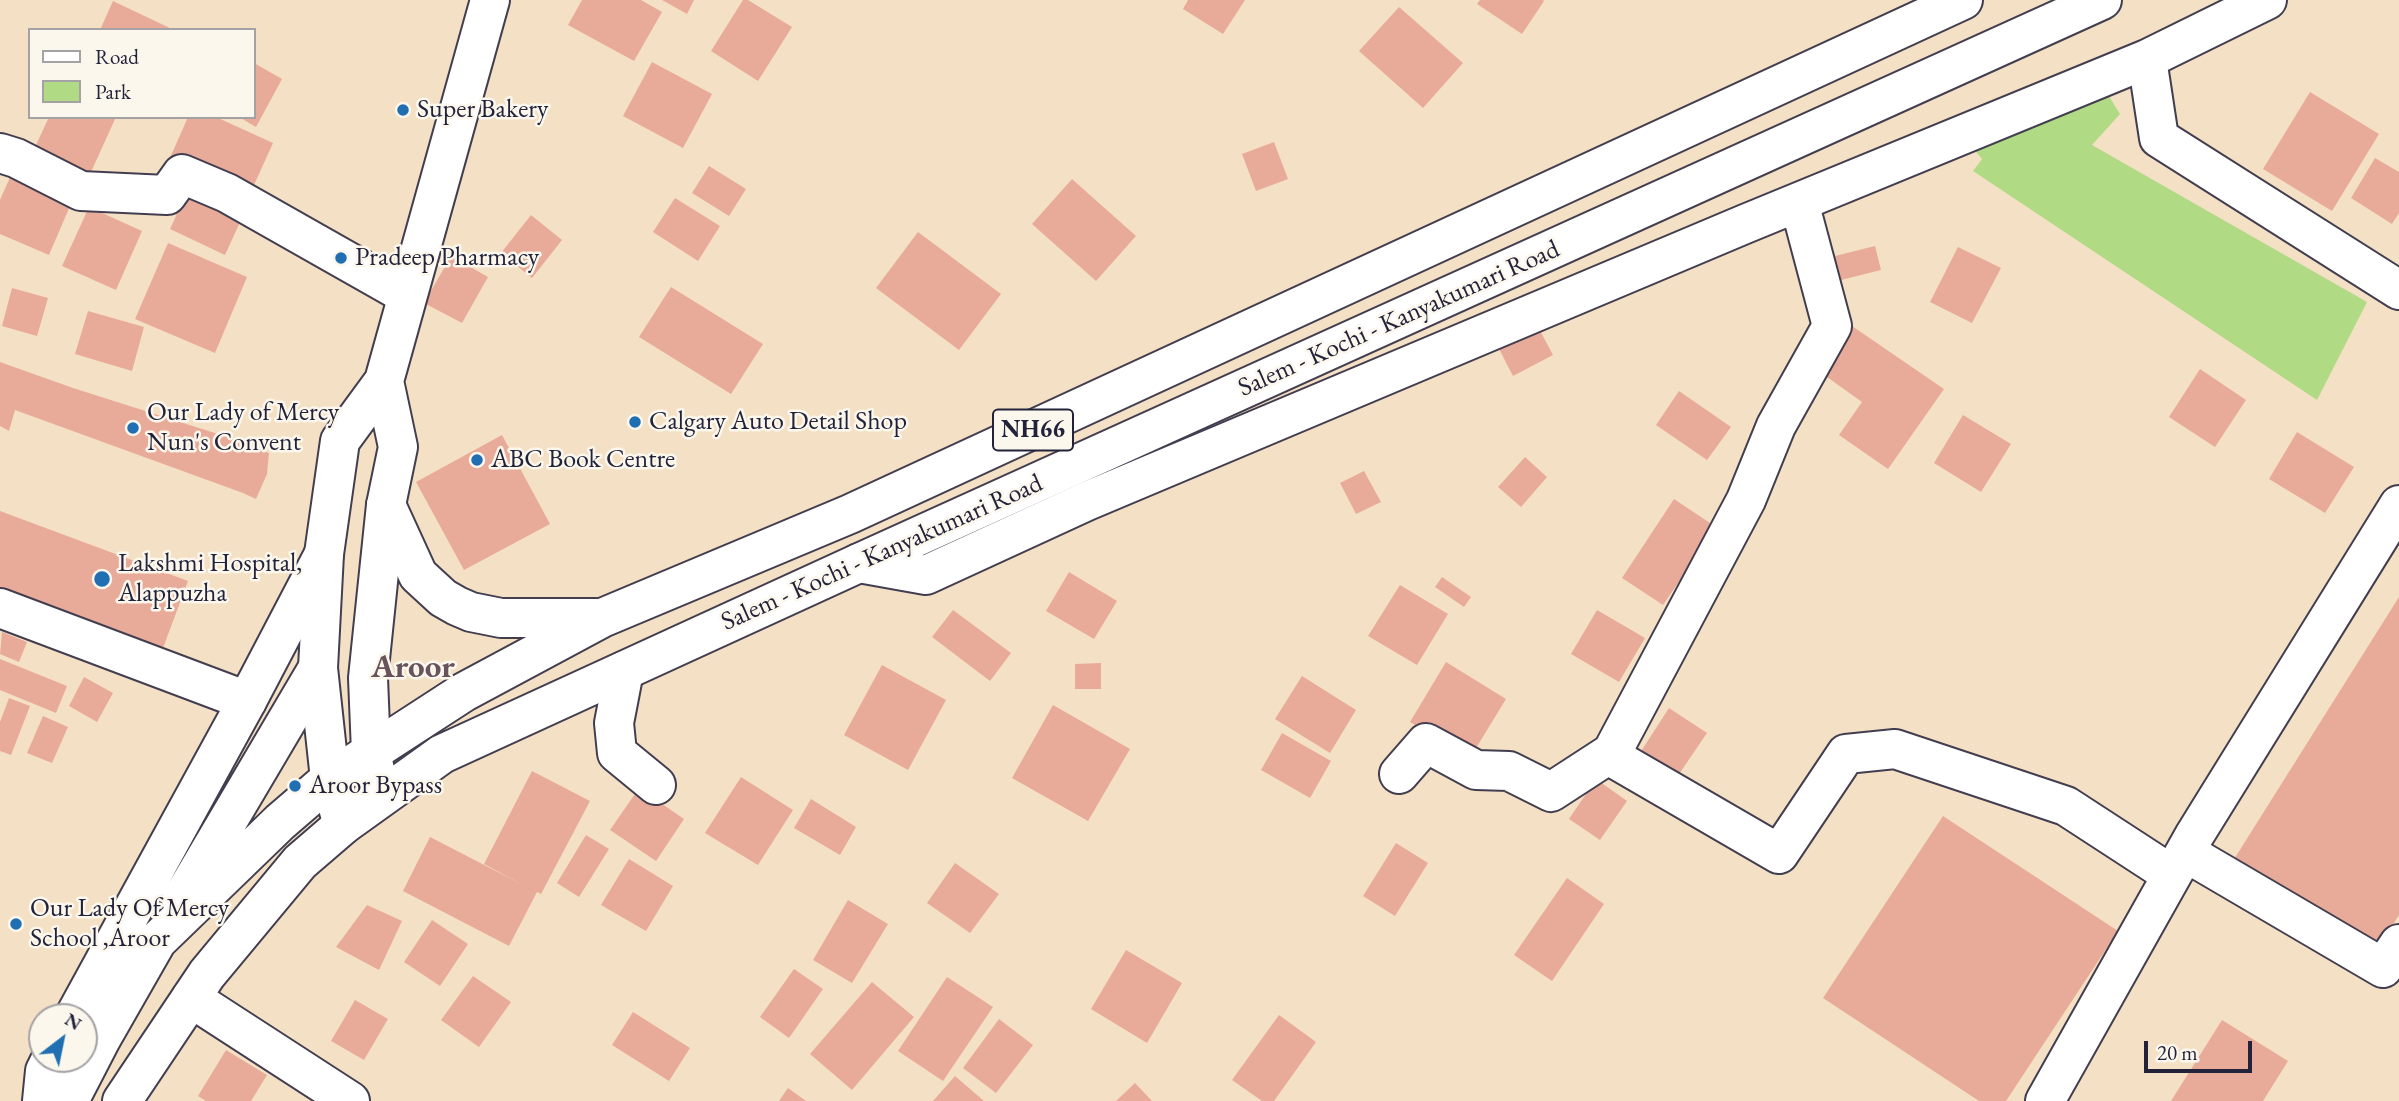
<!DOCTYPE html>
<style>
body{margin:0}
#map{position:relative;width:2399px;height:1101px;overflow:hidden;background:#f4e0c5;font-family:"EB Garamond",serif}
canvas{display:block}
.legend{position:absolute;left:28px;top:28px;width:228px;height:91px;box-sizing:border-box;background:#fbf7ec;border:2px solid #a4a2a5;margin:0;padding:9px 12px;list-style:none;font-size:21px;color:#22223b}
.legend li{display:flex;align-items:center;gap:14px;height:35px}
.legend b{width:35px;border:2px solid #a4a2a5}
.north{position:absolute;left:28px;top:1003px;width:70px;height:70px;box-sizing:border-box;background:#fbf7ec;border:2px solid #a4a2a5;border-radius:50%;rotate:32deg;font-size:19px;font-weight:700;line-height:28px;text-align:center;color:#22223b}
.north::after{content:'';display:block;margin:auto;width:24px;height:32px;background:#1f6fb2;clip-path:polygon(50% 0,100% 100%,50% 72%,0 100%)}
.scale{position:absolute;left:2144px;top:1041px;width:108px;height:32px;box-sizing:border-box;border:4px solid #22223b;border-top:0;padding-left:9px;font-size:21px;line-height:24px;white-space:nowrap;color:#22223b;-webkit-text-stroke:5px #fbf7ec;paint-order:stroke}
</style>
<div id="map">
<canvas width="2399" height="1101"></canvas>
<ul class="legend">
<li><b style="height:9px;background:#fff"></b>Road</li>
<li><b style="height:19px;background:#b1da85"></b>Park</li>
</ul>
<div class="north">N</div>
<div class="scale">20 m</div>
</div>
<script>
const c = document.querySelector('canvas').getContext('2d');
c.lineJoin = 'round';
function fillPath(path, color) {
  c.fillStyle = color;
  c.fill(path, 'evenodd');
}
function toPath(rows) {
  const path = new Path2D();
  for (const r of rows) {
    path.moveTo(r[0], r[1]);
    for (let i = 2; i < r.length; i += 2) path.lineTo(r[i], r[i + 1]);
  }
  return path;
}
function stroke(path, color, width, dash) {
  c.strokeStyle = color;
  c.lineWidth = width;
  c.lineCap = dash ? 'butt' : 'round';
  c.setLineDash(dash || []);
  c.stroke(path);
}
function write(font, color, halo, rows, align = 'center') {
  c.font = font + ' "EB Garamond",serif';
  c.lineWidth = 5;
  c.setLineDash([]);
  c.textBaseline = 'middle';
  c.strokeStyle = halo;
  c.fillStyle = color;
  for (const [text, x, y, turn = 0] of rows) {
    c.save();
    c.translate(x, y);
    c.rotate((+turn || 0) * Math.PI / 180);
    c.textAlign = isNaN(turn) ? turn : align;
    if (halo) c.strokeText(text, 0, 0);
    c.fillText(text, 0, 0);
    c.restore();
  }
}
fillPath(toPath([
 [2107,93,2120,114,2092,145,2367,302,2317,400,1973,171,1982,159,1973,148]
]), '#b1da85');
fillPath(toPath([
 [582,0,641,0,662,12,634,61,568,25],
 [662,0,694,0,687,14],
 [743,0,748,0,792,27,758,81,711,51],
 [1188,0,1245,0,1223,34,1183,9],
 [1480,0,1543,0,1544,1,1522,34,1477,4],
 [113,1,174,30,100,30],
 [1399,7,1463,63,1423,108,1359,51],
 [652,62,712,94,683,148,623,116],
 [254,63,282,79,256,127,239,117,254,117],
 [2310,92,2379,134,2332,211,2263,169],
 [49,117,116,117,86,183,30,158],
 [188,117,216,117,273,143,249,196,169,160],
 [1274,142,1288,179,1256,191,1242,154],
 [2375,158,2399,172,2399,213,2392,224,2351,198],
 [15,166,76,192,49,255,0,234,0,200],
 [709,166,746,189,729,216,692,193],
 [1072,179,1136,236,1096,281,1032,224],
 [192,181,247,207,225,255,170,229],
 [675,198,720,226,698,261,653,232],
 [89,207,142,231,116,290,62,266],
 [531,215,562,240,532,278,501,253],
 [918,232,1001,294,959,350,876,288],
 [168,243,247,277,215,353,135,319],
 [1875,246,1881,270,1841,280,1835,256],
 [1958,247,2001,268,1972,323,1930,302],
 [451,256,488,277,462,323,424,303],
 [671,287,763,344,731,394,639,337],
 [12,288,48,298,37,336,2,326],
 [88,311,144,327,132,371,75,354],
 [1537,325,1553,355,1513,376,1498,347],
 [1852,326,1944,389,1888,469,1839,435,1862,402,1820,372],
 [0,362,73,388,221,435,269,453,267,474,256,499,243,493,15,410,9,431,0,426],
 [2200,369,2246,400,2215,447,2169,417],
 [1679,391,1731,427,1707,460,1656,425],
 [1963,415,2011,444,1981,492,1934,463],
 [2297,432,2354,467,2325,513,2269,479],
 [502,435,550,524,464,570,416,482],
 [1525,457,1547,477,1521,507,1498,487],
 [1364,471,1381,502,1356,514,1340,483],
 [1674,499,1716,527,1663,605,1622,578],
 [0,511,188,581,163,648,0,587],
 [1069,572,1117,601,1094,639,1046,611],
 [1442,577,1471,597,1464,607,1435,587],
 [1400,585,1448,614,1417,665,1368,636],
 [2399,597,2399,915,2374,954,2231,864],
 [953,610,1011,653,990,681,932,637],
 [1597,610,1645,638,1619,682,1571,654],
 [2,632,27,642,19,662,0,654],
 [0,659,67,686,56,713,0,690],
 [1446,662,1506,699,1470,758,1410,722],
 [1101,663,1101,689,1075,689,1075,664],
 [882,665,946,700,908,770,844,735],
 [1302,676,1356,710,1330,753,1275,719],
 [84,677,113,693,97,722,69,706],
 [9,698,30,706,11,755,0,751,0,722],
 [1053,705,1130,749,1088,821,1012,778],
 [1669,708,1707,733,1675,780,1638,756],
 [43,716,68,727,52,763,27,753],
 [1282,733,1331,761,1310,798,1261,770],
 [532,771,590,801,541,894,537,892,509,946,403,891,430,837,523,885,484,864],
 [741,777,793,810,758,865,705,833],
 [1596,779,1627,801,1600,840,1569,819],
 [639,788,684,819,656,861,610,830],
 [811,799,856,827,840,855,794,828],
 [1943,816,2118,931,2006,1101,1979,1101,1823,998],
 [586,835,609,849,579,897,557,883],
 [1396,843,1428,863,1395,916,1363,896],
 [629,859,673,886,646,931,601,905],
 [955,863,999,894,970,933,927,903],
 [1567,878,1604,904,1552,981,1514,955],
 [848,900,888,924,852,983,813,960],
 [367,905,402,921,379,970,336,947],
 [432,920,468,944,440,986,404,962],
 [1126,950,1182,983,1147,1043,1091,1009],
 [794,969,823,989,789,1038,760,1017],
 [473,976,511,1002,479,1047,441,1020],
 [947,977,993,1007,943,1081,898,1051],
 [872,982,914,1017,852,1090,810,1054],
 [355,1000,388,1019,364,1060,331,1041],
 [633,1012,690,1048,669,1081,612,1045],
 [1279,1015,1316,1042,1274,1101,1262,1101,1232,1080],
 [999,1019,1033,1045,996,1093,963,1068],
 [2222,1020,2288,1061,2263,1101,2171,1101],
 [226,1050,267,1075,251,1101,206,1101,198,1096],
 [955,1076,984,1101,933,1101],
 [1135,1083,1152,1101,1116,1101],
 [788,1088,806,1101,779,1101]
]), '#e9ab99');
const minor = toPath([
 [2147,59,2159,138,2399,290],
 [0,153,16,158,81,191,167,195,182,174,227,193,407,295],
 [1799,202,1832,326,1776,426,1746,500,1610,756,1779,854,1846,754,1895,749,2066,806,2172,875],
 [859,563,926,575,1087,501,1745,224,2147,59,2267,0],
 [0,608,247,701],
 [624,671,614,723,617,753,656,785],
 [1399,774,1426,743,1476,770,1509,771,1551,792,1611,753],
 [2185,852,2383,968,2399,944],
 [191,998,350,1101],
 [2045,1101,2194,836,2399,505]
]);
const major = toPath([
 [381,797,371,752,368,678,386,505,398,447,384,381],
 [343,825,330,779,318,668,324,554,340,441,384,381,490,0]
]);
const highway = toPath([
 [386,505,418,575,443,598,457,606,471,612,501,618,596,618],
 [181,900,318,668],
 [74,1017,247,701,324,554],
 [42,1101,45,1071,51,1059],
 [69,1101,101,1039,157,941,280,822,330,779,464,692,602,618,850,514,1963,0],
 [122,1101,207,974,300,862,343,825,442,754,859,563,2102,0]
]);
stroke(minor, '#423e50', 42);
stroke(major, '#423e50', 42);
stroke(highway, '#423e50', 42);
stroke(minor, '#fff', 38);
stroke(major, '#fff', 38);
stroke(highway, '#fff', 38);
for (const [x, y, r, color] of [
 [403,110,7,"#1f6fb2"],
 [341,258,7,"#1f6fb2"],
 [635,422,7,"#1f6fb2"],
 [133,428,7,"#1f6fb2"],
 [477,460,7,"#1f6fb2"],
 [102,579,9,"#1f6fb2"],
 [295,786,7,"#1f6fb2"],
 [16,924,7,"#1f6fb2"]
]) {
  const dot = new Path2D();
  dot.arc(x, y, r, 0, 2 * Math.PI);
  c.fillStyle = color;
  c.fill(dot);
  stroke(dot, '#fbf7ec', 2.5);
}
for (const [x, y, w] of [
 [1033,430,80]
]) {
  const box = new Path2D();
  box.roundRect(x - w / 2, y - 20.5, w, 41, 5);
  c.fillStyle = '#fbf7ec';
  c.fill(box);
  stroke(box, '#22223b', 2);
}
write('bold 24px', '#22223b', null, [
 ["NH66",1033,430]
]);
write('26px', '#22223b', '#fbf7ec', [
 ["Super Bakery",417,110],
 ["Pradeep Pharmacy",355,258],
 ["Our Lady of Mercy",147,413],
 ["Nun's Convent",147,443],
 ["Calgary Auto Detail Shop",649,422],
 ["ABC Book Centre",491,460],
 ["Lakshmi Hospital,",118,564],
 ["Alappuzha",118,594],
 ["Aroor Bypass",309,786],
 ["Our Lady Of Mercy",30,909],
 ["School ,Aroor",30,939]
], 'left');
write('26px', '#22223b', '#fbf7ec', [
 ["Salem - Kochi - Kanyakumari Road",1399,319,-24],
 ["Salem - Kochi - Kanyakumari Road",882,553,-24]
]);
write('bold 33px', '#68525c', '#fbf7ec', [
 ["Aroor",413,668]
]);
</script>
